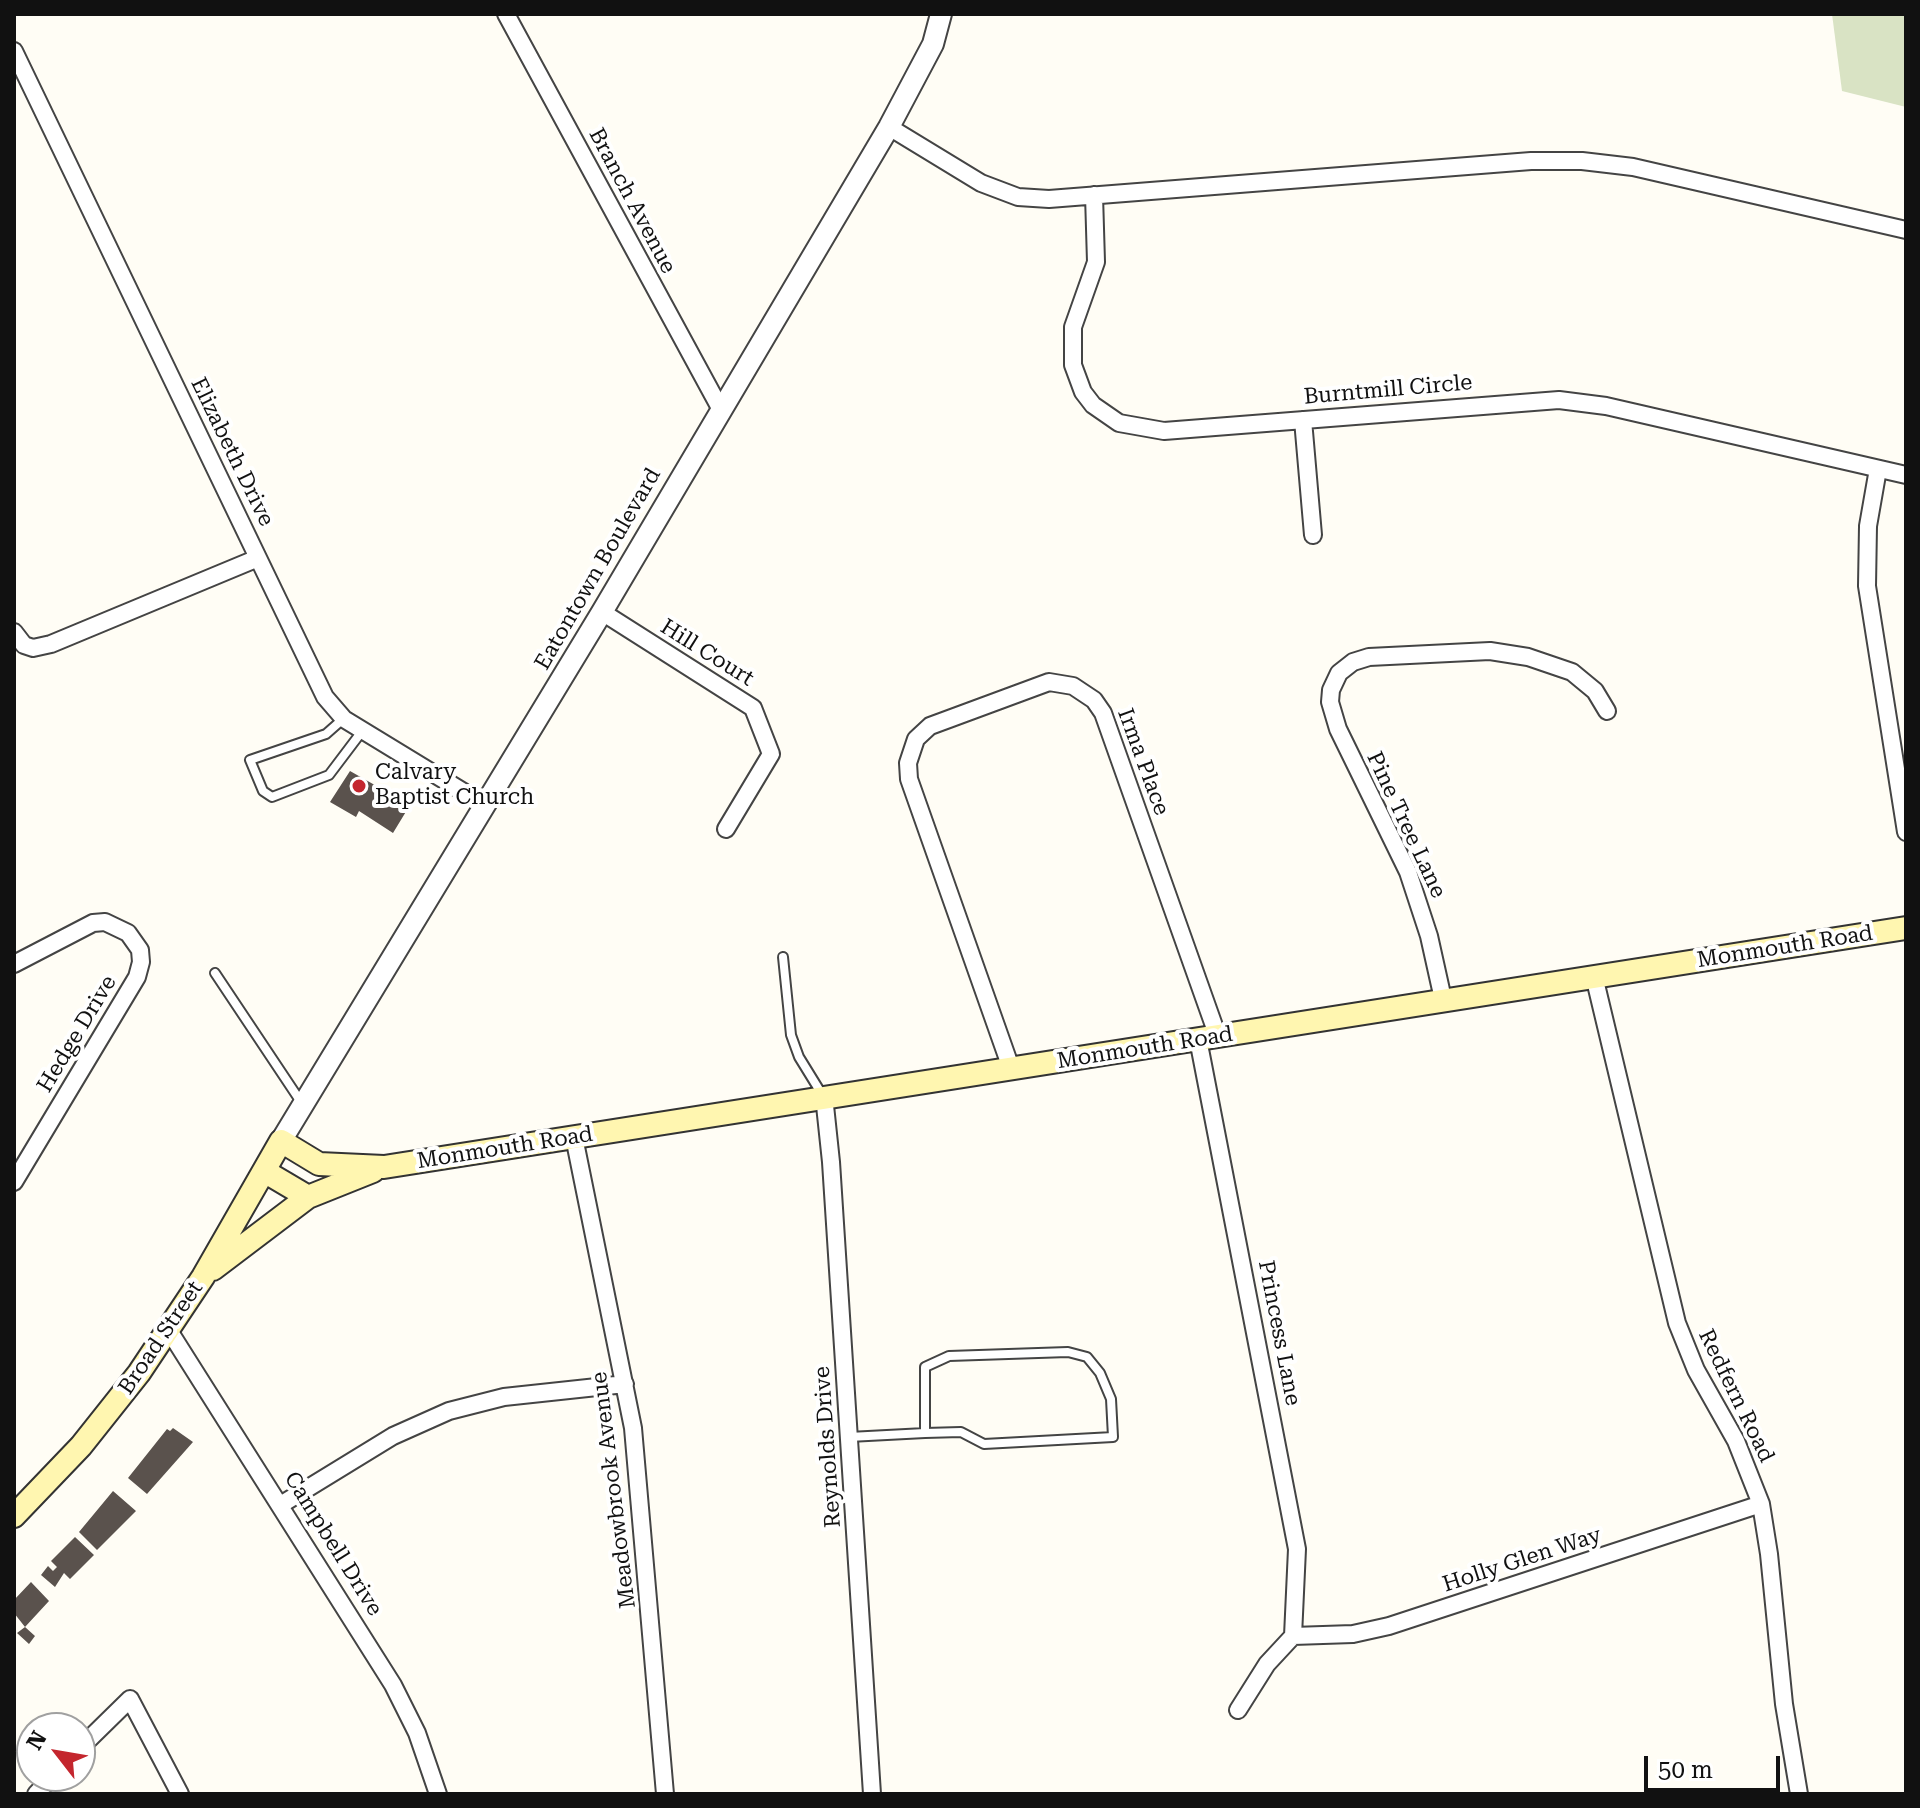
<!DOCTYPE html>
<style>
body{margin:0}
#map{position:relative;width:1920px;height:1808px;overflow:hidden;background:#fffdf5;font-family:"Roboto Serif",serif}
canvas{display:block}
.frame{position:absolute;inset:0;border:16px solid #111;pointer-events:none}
.north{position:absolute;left:16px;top:1712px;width:80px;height:80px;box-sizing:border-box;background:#fff;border:2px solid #a0a0a0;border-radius:50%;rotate:301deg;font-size:22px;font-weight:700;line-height:32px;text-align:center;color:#111}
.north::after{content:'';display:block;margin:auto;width:28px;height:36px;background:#c4262e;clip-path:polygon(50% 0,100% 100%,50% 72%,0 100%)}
.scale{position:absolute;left:1644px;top:1756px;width:136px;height:36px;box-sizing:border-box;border:4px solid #111;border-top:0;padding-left:10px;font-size:24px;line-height:28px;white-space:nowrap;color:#111;-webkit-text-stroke:6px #fff;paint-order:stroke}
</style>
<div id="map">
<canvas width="1920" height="1808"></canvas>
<div class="frame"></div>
<div class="north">N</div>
<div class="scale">50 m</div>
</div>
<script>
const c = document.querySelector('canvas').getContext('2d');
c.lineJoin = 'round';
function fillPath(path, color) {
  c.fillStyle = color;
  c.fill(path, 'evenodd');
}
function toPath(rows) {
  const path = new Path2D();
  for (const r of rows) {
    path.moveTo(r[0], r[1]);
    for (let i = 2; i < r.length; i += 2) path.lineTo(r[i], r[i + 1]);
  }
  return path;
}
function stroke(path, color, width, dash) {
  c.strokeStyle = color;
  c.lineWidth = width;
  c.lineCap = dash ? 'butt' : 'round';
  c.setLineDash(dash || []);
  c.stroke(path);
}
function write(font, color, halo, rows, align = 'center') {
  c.font = font + ' "Roboto Serif",serif';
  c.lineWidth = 8;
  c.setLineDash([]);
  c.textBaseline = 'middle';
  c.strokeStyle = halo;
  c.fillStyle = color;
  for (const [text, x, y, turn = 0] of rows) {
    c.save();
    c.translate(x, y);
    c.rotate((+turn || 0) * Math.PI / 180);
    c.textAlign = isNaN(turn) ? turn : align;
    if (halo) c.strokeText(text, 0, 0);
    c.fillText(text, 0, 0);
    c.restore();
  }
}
fillPath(toPath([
 [1832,14,1906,14,1906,107,1842,91]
]), '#d9e3c4');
fillPath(toPath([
 [350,771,410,805,393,833,359,811,356,817,330,802],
 [173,1428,193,1442,147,1494,128,1478,167,1429,170,1431],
 [113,1491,136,1511,97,1550,79,1532],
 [75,1537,94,1555,70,1579,64,1573,55,1587,41,1575,48,1566,53,1571,57,1567,51,1561],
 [31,1582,49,1601,25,1627,35,1636,29,1644,17,1633,25,1627,14,1613,14,1600]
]), '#5a524d');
const service = toPath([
 [343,719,326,734,250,760,263,791,272,797,329,775,363,730],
 [783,957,791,1035,799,1057,823,1096],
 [215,973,303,1105],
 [849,1437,925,1433,925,1367,949,1356,1068,1352,1087,1357,1100,1373,1111,1399,1113,1437,984,1444,961,1432,925,1433]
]);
const minor = toPath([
 [506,14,720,408],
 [14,51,325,697,344,719,485,805],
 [889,127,981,183,1018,197,1049,199,1531,161,1582,161,1633,167,1906,230],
 [1094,195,1096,262,1073,327,1073,365,1083,392,1093,405,1119,423,1164,431,1559,400,1606,406,1906,475],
 [1303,420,1313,535],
 [1878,469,1868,526,1867,586,1906,832],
 [602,612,753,708,771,754,726,829],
 [14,632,24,645,33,648,51,644,258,558],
 [14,964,93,923,105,922,128,933,140,950,141,962,137,977,14,1182],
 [1594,976,1677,1323,1696,1370,1736,1441,1761,1504,1769,1554,1784,1704,1799,1794],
 [1443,999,1429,936,1408,872,1338,729,1330,702,1331,690,1339,673,1353,662,1369,657,1490,651,1528,657,1572,672,1595,691,1607,711],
 [1198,1039,1297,1549,1293,1636],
 [1011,1068,909,779,908,763,916,739,930,726,1049,682,1073,686,1094,700,1103,713,1218,1037],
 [824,1096,831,1162,872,1794],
 [574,1137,633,1428,665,1794],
 [168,1329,393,1685,417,1733,438,1794],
 [282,1504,393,1436,449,1411,504,1397,625,1384],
 [1293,1636,1353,1634,1389,1626,1761,1504],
 [1238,1710,1267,1664,1293,1636],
 [80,1748,130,1699,180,1794],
 [36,1794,53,1776]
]);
const tertiary = toPath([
 [281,1141,602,612,889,127,933,44,941,14]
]);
const secondary = toPath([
 [264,1171,308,1197],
 [213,1269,308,1197,373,1171],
 [14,1516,81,1446,139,1373,203,1277,281,1141,319,1164,384,1167,1906,928]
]);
stroke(service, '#444', 12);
stroke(minor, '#444', 20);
stroke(tertiary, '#444', 24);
stroke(secondary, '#333', 26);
stroke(service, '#fff', 8);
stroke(minor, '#fff', 16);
stroke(tertiary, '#fff', 20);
stroke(secondary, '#fff6b0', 22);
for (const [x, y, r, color] of [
 [359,786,8,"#c4262e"]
]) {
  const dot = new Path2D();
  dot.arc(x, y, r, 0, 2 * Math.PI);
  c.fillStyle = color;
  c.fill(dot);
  stroke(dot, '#fff', 3);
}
write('22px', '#111', '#fff', [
 ["Branch Avenue",632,201,62],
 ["Burntmill Circle",1388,390,-5],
 ["Elizabeth Drive",232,452,64],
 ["Eatontown Boulevard",598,569,-60],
 ["Hill Court",707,653,32],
 ["Irma Place",1143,762,70],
 ["Pine Tree Lane",1406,825,65],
 ["Monmouth Road",1785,947,-9],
 ["Hedge Drive",77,1034,-59],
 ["Monmouth Road",1145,1048,-9],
 ["Monmouth Road",505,1148,-9],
 ["Princess Lane",1279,1333,79],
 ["Broad Street",161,1338,-56],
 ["Redfern Road",1736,1396,64],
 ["Reynolds Drive",828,1447,-94],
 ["Meadowbrook Avenue",614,1490,-97],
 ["Campbell Drive",333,1544,58],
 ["Holly Glen Way",1522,1560,-18]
]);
write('22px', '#111', '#fff', [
 ["Calvary",375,773],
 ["Baptist Church",375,798]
], 'left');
</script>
